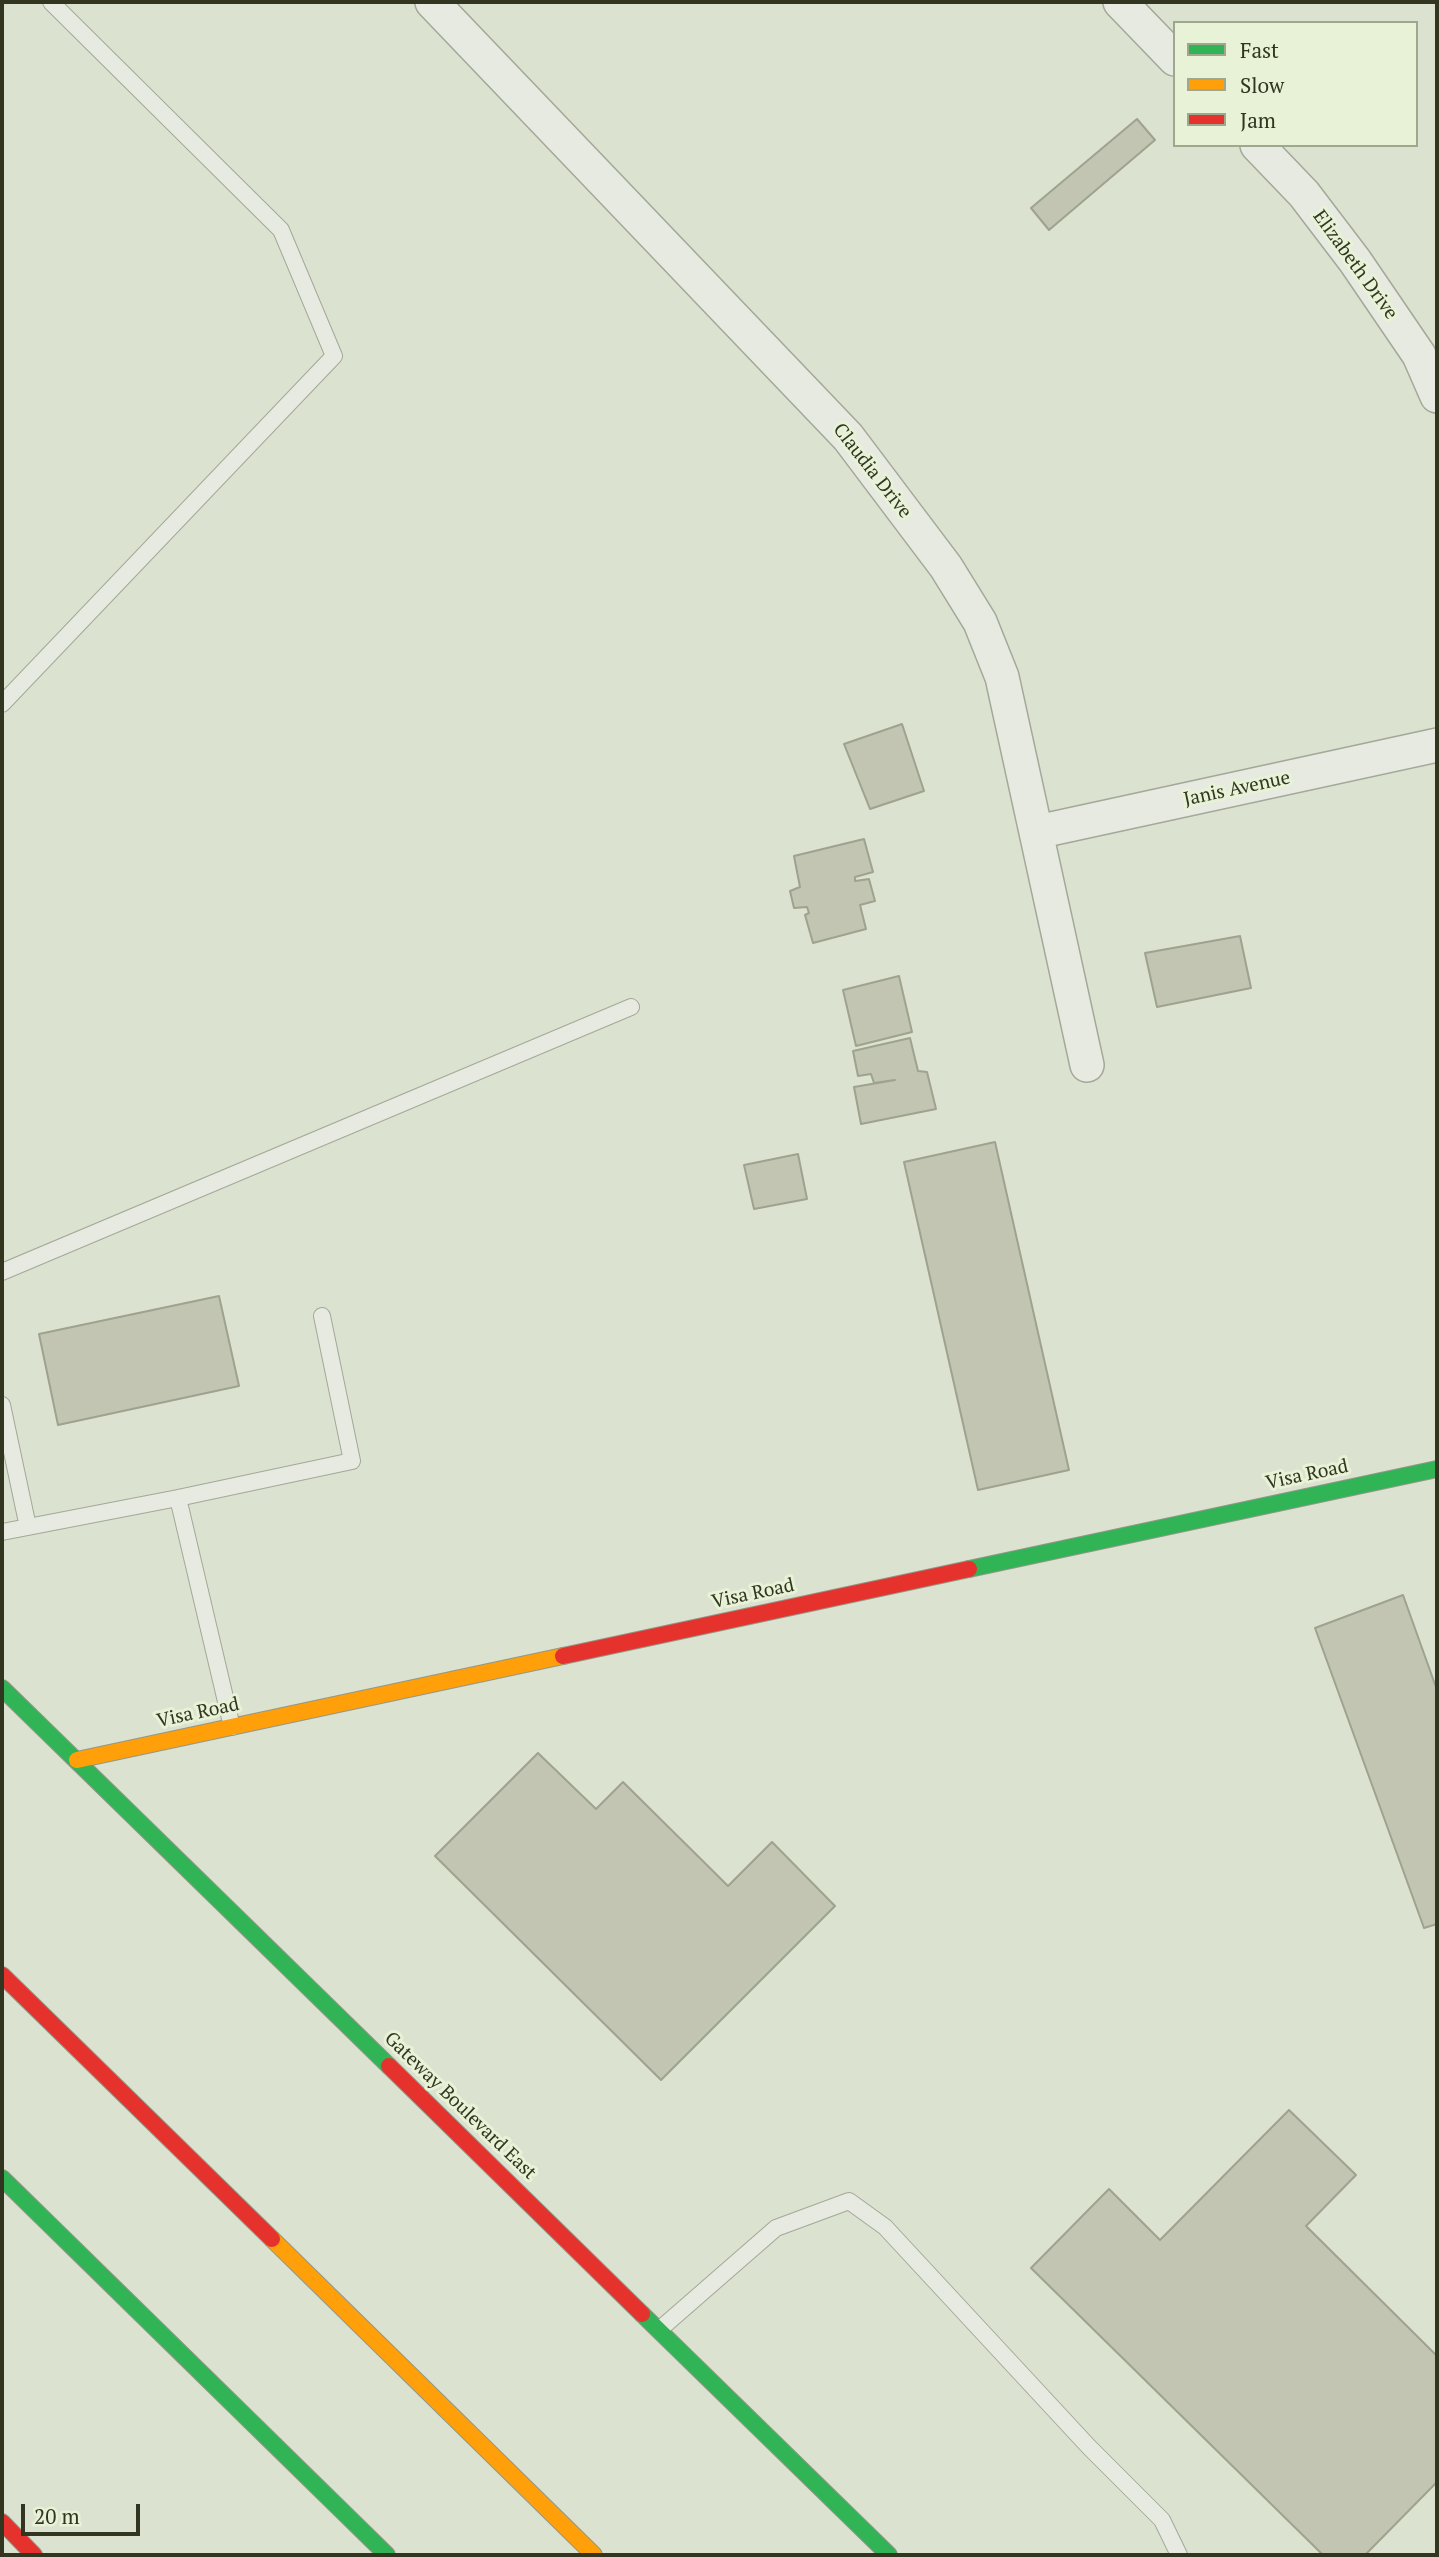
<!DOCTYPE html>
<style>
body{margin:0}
#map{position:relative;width:1439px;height:2557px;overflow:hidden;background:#dbe2d0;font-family:"PT Serif",serif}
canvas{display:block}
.frame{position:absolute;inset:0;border:4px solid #323621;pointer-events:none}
.legend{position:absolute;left:1173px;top:21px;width:245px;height:126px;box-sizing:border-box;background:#e7f2d6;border:2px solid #9fa78e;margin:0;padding:9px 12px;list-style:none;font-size:21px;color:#323621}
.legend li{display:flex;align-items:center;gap:14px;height:35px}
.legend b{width:35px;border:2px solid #9fa78e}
.scale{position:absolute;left:21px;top:2504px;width:119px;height:32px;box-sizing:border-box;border:4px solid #323621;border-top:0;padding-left:9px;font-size:21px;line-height:24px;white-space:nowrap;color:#323621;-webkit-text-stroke:5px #e7f2d6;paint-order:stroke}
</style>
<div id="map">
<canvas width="1439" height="2557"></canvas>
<div class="frame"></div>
<ul class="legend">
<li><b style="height:9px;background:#30b455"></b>Fast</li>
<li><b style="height:9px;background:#ff9f0a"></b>Slow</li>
<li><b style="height:9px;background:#e5322d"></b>Jam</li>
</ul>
<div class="scale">20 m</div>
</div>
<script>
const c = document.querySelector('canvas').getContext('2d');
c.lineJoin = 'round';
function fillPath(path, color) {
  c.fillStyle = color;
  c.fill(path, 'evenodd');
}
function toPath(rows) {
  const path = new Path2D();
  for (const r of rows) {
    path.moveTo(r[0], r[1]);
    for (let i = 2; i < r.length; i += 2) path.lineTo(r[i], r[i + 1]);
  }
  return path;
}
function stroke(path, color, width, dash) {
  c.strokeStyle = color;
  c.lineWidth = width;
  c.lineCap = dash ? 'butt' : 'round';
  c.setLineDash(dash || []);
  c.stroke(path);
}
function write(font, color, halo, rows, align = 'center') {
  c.font = font + ' "PT Serif",serif';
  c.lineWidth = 6;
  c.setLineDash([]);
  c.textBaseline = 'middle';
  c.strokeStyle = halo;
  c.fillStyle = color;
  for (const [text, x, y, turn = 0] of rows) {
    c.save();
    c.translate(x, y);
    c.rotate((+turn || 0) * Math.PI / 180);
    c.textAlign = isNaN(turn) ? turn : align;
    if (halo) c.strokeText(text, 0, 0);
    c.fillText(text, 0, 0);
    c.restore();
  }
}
const building = toPath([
 [1137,119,1155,140,1049,230,1031,208,1137,119],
 [902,724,924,791,870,809,844,744,902,724],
 [864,839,873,872,855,877,855,881,869,879,875,901,860,905,866,929,813,943,805,915,809,913,807,907,794,908,790,891,800,887,794,856,864,839],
 [1240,936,1251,988,1157,1007,1145,953,1240,936],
 [899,976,912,1032,856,1046,843,990,899,976],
 [910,1038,918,1071,927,1072,936,1109,861,1124,854,1087,895,1080,874,1083,871,1074,858,1076,853,1051,910,1038],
 [995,1142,1069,1470,978,1490,904,1162,995,1142],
 [798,1154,807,1199,754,1209,744,1165,798,1154],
 [219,1296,239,1386,58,1425,39,1334,219,1296],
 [1403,1595,1437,1690,1437,1924,1424,1928,1315,1628,1403,1595],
 [538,1753,596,1809,623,1782,728,1886,772,1842,835,1906,661,2080,435,1856,538,1753],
 [1289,2110,1356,2175,1306,2226,1437,2356,1437,2482,1365,2555,1323,2555,1031,2268,1109,2189,1160,2240,1289,2110]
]);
fillPath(building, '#c1c5b1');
stroke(building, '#9ea28f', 2);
const lane = toPath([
 [2,704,334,356,281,230,51,2],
 [2,1272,631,1007],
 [2,1405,28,1527],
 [178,1498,352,1461,322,1316],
 [2,1532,178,1498,232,1727],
 [659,2330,776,2228,849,2201,885,2227,1089,2447,1162,2520,1179,2555]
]);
const street = toPath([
 [432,2,848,437,946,567,980,622,1002,677,1087,1065],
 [1120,2,1175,59],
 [1257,145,1304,194,1355,261,1419,355,1437,396],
 [1037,832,1437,745]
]);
const fast = toPath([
 [969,1569,1437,1469],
 [2,1688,389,2066],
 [2,2178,387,2555],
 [642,2314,889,2555]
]);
const slow = toPath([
 [77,1760,563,1656],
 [272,2239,594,2555]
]);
const jam = toPath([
 [563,1656,969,1569],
 [2,1975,272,2239],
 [389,2066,642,2314],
 [2,2522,34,2555]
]);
stroke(lane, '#a3a898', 18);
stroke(street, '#a3a898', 36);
stroke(fast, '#929788', 18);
stroke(slow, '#929788', 18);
stroke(jam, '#929788', 18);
stroke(lane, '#e6eae0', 16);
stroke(street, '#e6eae0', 33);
stroke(fast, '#30b455', 16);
stroke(slow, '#ff9f0a', 16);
stroke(jam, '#e5322d', 16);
write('19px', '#323621', '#e7f2d6', [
 ["Elizabeth Drive",1355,265,54],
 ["Claudia Drive",872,471,52],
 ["Janis Avenue",1237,789,-12],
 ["Visa Road",1307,1475,-12],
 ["Visa Road",753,1594,-12],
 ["Visa Road",198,1713,-12],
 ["Gateway Boulevard East",460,2106,44]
]);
</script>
